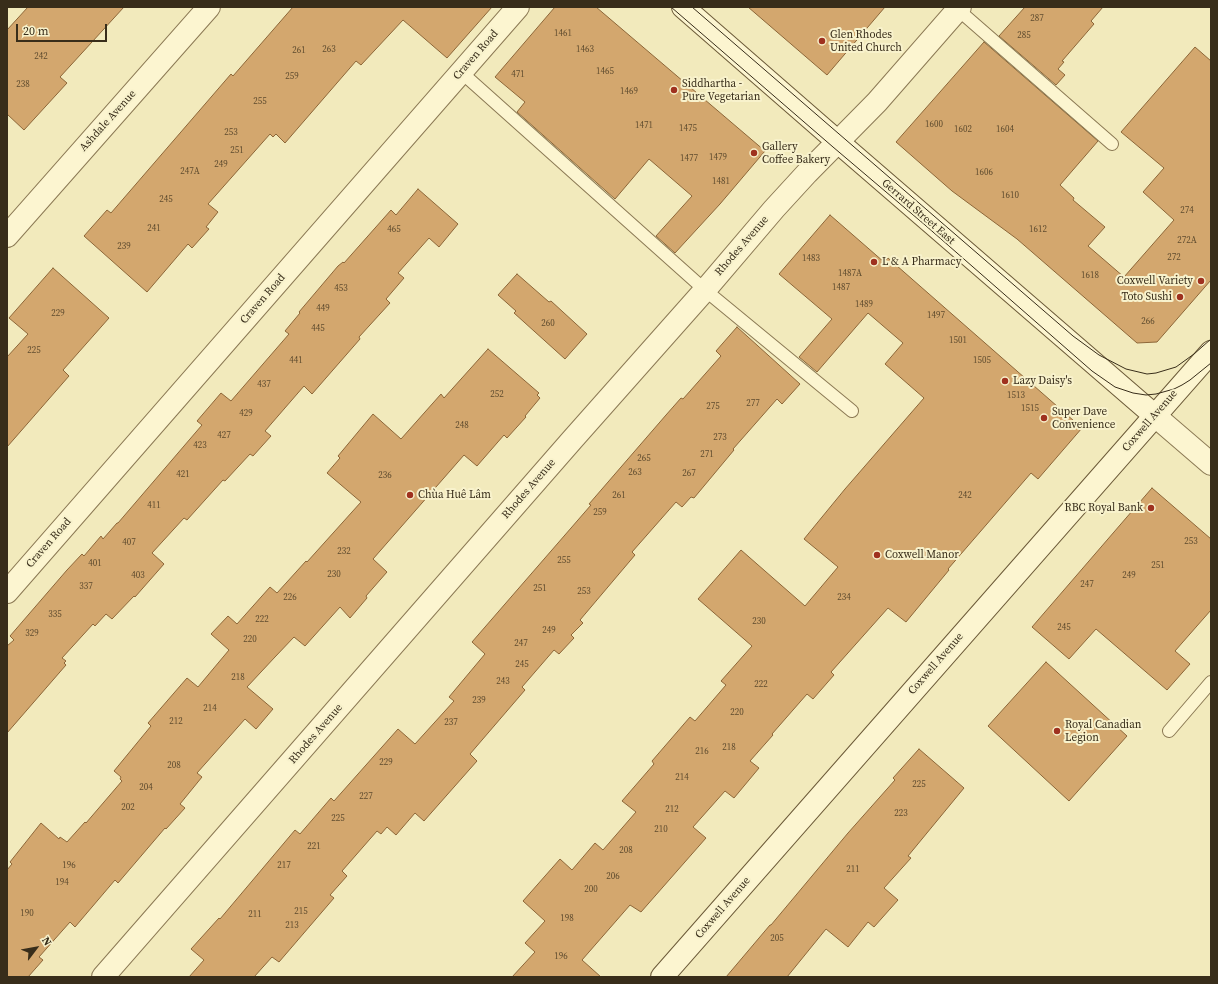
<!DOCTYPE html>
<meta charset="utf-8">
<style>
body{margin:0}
#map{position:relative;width:1218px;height:984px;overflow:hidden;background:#f2eabc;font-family:"Source Serif 4",serif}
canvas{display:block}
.frame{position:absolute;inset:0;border:8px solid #382d1a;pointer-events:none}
.north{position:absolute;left:16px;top:928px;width:40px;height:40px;-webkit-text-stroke:3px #f8f2cc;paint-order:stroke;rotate:58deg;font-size:11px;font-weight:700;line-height:16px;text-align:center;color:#382d1a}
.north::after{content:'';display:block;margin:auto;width:14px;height:18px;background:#382d1a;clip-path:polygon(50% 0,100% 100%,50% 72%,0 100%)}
.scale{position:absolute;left:16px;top:24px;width:91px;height:18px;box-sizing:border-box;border:2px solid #382d1a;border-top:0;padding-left:5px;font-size:12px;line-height:14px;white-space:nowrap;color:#382d1a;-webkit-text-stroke:3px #f8f2cc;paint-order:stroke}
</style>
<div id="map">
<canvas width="1218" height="984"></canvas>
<div class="frame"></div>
<div class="north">N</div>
<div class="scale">20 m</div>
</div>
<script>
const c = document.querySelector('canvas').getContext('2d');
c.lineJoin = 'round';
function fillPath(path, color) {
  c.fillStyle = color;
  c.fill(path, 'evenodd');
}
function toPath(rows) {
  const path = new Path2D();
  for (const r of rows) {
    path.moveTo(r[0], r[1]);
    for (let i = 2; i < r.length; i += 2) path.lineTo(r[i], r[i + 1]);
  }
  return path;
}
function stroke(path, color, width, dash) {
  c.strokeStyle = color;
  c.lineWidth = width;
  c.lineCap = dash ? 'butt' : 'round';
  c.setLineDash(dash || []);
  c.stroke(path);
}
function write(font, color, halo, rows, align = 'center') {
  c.font = font + ' "Source Serif 4",serif';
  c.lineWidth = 4;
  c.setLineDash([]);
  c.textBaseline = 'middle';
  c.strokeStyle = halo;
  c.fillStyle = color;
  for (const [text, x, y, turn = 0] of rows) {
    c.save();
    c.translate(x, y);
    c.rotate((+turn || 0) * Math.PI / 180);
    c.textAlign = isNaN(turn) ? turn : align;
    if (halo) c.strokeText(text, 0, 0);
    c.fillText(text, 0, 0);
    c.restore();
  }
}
const building = toPath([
 [28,7,124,7,60,77,67,83,24,130,7,114,7,30,28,7],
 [293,7,492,7,447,58,403,20,361,65,356,61,285,143,276,134,273,137,270,134,208,204,218,212,206,227,209,229,192,248,188,244,147,292,84,236,107,210,111,213,231,74,233,76,293,7],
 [555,7,596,7,765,151,720,204,675,253,656,236,692,196,649,159,615,199,517,112,525,102,495,77,555,7],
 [748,7,885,7,827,75,748,7],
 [1025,7,1103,7,1091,21,1094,24,1062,61,1064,62,1058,69,1065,75,1056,85,999,36,1025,7],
 [984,42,1098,141,1060,185,1074,198,1073,200,1105,227,1088,246,1124,277,1174,220,1143,192,1164,168,1121,132,1195,47,1211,61,1211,280,1157,342,1137,343,1017,239,952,191,896,142,984,42],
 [418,189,458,224,439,247,429,238,398,273,404,278,386,299,390,303,359,337,360,339,312,394,304,386,265,431,271,436,253,456,250,454,225,481,223,480,187,520,184,518,152,553,164,564,135,597,134,596,112,619,106,614,95,626,93,624,62,658,66,661,64,663,66,665,7,733,7,646,14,640,10,636,67,570,82,554,84,556,101,536,103,539,117,523,118,523,202,425,197,421,221,393,231,401,289,334,285,331,300,313,299,312,338,266,343,262,344,263,391,210,396,215,418,189],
 [830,215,884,262,888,258,1082,428,1038,479,1031,473,948,569,949,570,906,622,888,608,831,672,834,675,813,699,807,694,772,734,773,735,750,761,759,768,734,798,725,791,693,827,706,838,641,912,630,905,582,960,601,977,512,977,535,952,525,943,545,921,523,901,560,859,572,870,595,843,603,850,636,812,622,801,654,764,652,761,690,717,695,721,726,685,721,681,752,646,698,599,741,550,805,606,838,567,804,539,845,489,924,398,885,364,903,343,868,313,817,372,799,357,832,319,779,274,830,215],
 [53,268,109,318,63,370,69,376,7,447,7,357,28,334,9,318,53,268],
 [517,274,549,302,551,301,587,334,565,359,514,313,516,311,498,295,517,274],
 [737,327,800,384,782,404,777,399,733,449,734,450,694,498,691,497,682,507,676,502,632,552,635,555,580,620,583,623,571,635,574,638,559,654,554,650,522,687,525,690,470,754,477,761,424,821,415,813,396,835,387,827,381,834,377,831,342,871,347,876,330,895,334,898,279,962,272,957,254,977,189,977,204,960,191,949,219,918,220,919,295,830,300,834,331,798,334,801,398,729,415,744,454,701,449,697,485,654,472,642,591,505,589,504,666,415,681,398,683,399,721,356,716,351,737,327],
 [488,349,539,393,537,395,540,398,525,416,526,417,507,438,504,435,477,466,464,455,373,559,387,572,366,596,367,598,350,618,340,607,305,646,294,637,275,657,247,687,273,709,256,729,245,719,197,773,202,777,180,804,185,808,166,829,165,828,118,883,115,880,75,927,70,922,39,957,43,960,28,977,7,977,7,870,12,864,10,862,41,823,59,839,60,837,67,842,85,822,86,823,122,781,120,779,121,777,114,771,151,726,148,723,187,678,198,687,229,650,211,634,228,616,237,624,270,587,277,593,306,561,307,562,361,502,327,473,340,458,338,456,373,414,401,439,441,394,444,398,488,349],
 [1152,488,1211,539,1211,610,1175,651,1190,664,1167,690,1096,629,1069,659,1032,627,1152,488],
 [1046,662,1127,736,1069,801,988,726,1046,662],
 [919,749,964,788,908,856,911,858,884,888,898,900,874,927,868,922,848,947,826,929,787,977,726,977,770,925,771,925,848,833,895,780,893,778,919,749]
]);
fillPath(building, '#d3a76e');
stroke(building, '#8c6638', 1);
const lane = toPath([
 [955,7,1112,144],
 [461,72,705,290,852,411],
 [1169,731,1211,682]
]);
const street = toPath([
 [7,236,209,7],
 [1154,415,1211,464],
 [7,592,518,7],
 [103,977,572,440,705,290,774,209,807,173,877,102,960,7]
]);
const secondary = toPath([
 [683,7,838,142,1154,415],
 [662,977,1211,352]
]);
stroke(lane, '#8b7954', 14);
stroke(street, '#8b7954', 24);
stroke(secondary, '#6c5a38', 24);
stroke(lane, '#fcf5d0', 12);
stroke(street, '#fcf5d0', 22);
stroke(secondary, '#fcf5d0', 22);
stroke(toPath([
 [671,7,833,147,925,225,1092,371,1115,387,1133,393,1146,395,1156,394,1174,389,1182,385,1190,380,1211,363],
 [692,7,1073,336,1099,355,1126,369,1147,374,1156,373,1176,367,1194,354,1211,339]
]), '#382d1a', 1);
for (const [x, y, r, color] of [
 [822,41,4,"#9f311f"],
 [674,90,4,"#9f311f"],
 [754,153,4,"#9f311f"],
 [874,262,4,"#9f311f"],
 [1201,281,4,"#9f311f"],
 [1180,297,4,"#9f311f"],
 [1005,381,4,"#9f311f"],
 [1044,418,4,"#9f311f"],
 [410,495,4,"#9f311f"],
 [1151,508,4,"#9f311f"],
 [877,555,4,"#9f311f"],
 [1057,731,4,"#9f311f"]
]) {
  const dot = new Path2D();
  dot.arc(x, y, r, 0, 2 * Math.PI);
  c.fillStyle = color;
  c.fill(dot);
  stroke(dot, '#f8f2cc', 1.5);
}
write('9px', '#5f4c2f', null, [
 ["287",1037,19],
 ["1461",563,34],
 ["285",1024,36],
 ["263",329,50],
 ["1463",585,50],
 ["261",299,51],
 ["242",41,57],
 ["1465",605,72],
 ["471",518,75],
 ["259",292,77],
 ["238",23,85],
 ["1469",629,92],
 ["255",260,102],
 ["1600",934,125],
 ["1471",644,126],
 ["1475",688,129],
 ["1602",963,130],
 ["1604",1005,130],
 ["253",231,133],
 ["251",237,151],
 ["1479",718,158],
 ["1477",689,159],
 ["249",221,165],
 ["247A",190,172],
 ["1606",984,173],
 ["1481",721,182],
 ["1610",1010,196],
 ["245",166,200],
 ["274",1187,211],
 ["241",154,229],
 ["465",394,230],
 ["1612",1038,230],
 ["272A",1187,241],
 ["239",124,247],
 ["272",1174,258],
 ["1483",811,259],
 ["1487A",850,274],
 ["1618",1090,276],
 ["1487",841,288],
 ["453",341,289],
 ["1489",864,305],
 ["449",323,309],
 ["229",58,314],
 ["1497",936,316],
 ["266",1148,322],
 ["260",548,324],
 ["445",318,329],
 ["1501",958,341],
 ["225",34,351],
 ["441",296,361],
 ["1505",982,361],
 ["437",264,385],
 ["252",497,395],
 ["1513",1016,396],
 ["277",753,404],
 ["275",713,407],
 ["1515",1030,409],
 ["429",246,414],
 ["248",462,426],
 ["427",224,436],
 ["273",720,438],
 ["423",200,446],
 ["271",707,455],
 ["265",644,459],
 ["263",635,473],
 ["267",689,474],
 ["421",183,475],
 ["236",385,476],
 ["261",619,496],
 ["242",965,496],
 ["411",154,506],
 ["259",600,513],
 ["253",1191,542],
 ["407",129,543],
 ["232",344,552],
 ["255",564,561],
 ["401",95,564],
 ["251",1158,566],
 ["230",334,575],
 ["403",138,576],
 ["249",1129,576],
 ["247",1087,585],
 ["337",86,587],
 ["251",540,589],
 ["253",584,592],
 ["226",290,598],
 ["234",844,598],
 ["335",55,615],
 ["222",262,620],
 ["230",759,622],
 ["245",1064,628],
 ["249",549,631],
 ["329",32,634],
 ["220",250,640],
 ["247",521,644],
 ["245",522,665],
 ["218",238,678],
 ["243",503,682],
 ["222",761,685],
 ["239",479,701],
 ["214",210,709],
 ["220",737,713],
 ["212",176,722],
 ["237",451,723],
 ["218",729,748],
 ["216",702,752],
 ["229",386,763],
 ["208",174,766],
 ["214",682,778],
 ["225",919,785],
 ["204",146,788],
 ["227",366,797],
 ["202",128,808],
 ["212",672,810],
 ["223",901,814],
 ["225",338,819],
 ["210",661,830],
 ["221",314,847],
 ["208",626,851],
 ["196",69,866],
 ["217",284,866],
 ["211",853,870],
 ["206",613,877],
 ["194",62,883],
 ["200",591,890],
 ["215",301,912],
 ["190",27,914],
 ["211",255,915],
 ["198",567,919],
 ["213",292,926],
 ["205",777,939],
 ["196",561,957]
]);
write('11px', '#382d1a', '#f8f2cc', [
 ["Glen Rhodes",830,35],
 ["United Church",830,48],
 ["Siddhartha -",682,84],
 ["Pure Vegetarian",682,97],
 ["Gallery",762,147],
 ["Coffee Bakery",762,160],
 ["L & A Pharmacy",882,262],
 ["Coxwell Variety",1193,281,"right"],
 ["Toto Sushi",1172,297,"right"],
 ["Lazy Daisy's",1013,381],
 ["Super Dave",1052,412],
 ["Convenience",1052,425],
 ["Chùa Huê Lâm",418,495],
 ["RBC Royal Bank",1143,508,"right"],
 ["Coxwell Manor",885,555],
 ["Royal Canadian",1065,725],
 ["Legion",1065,738]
], 'left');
write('11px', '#382d1a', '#f8f2cc', [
 ["Craven Road",476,55,-49],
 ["Ashdale Avenue",108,121,-48],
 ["Gerrard Street East",918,212,41],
 ["Rhodes Avenue",742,246,-49],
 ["Craven Road",263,299,-49],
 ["Coxwell Avenue",1150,421,-49],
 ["Rhodes Avenue",529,489,-49],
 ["Craven Road",49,543,-49],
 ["Coxwell Avenue",936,664,-49],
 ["Rhodes Avenue",316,734,-49],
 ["Coxwell Avenue",723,908,-49]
]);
</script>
